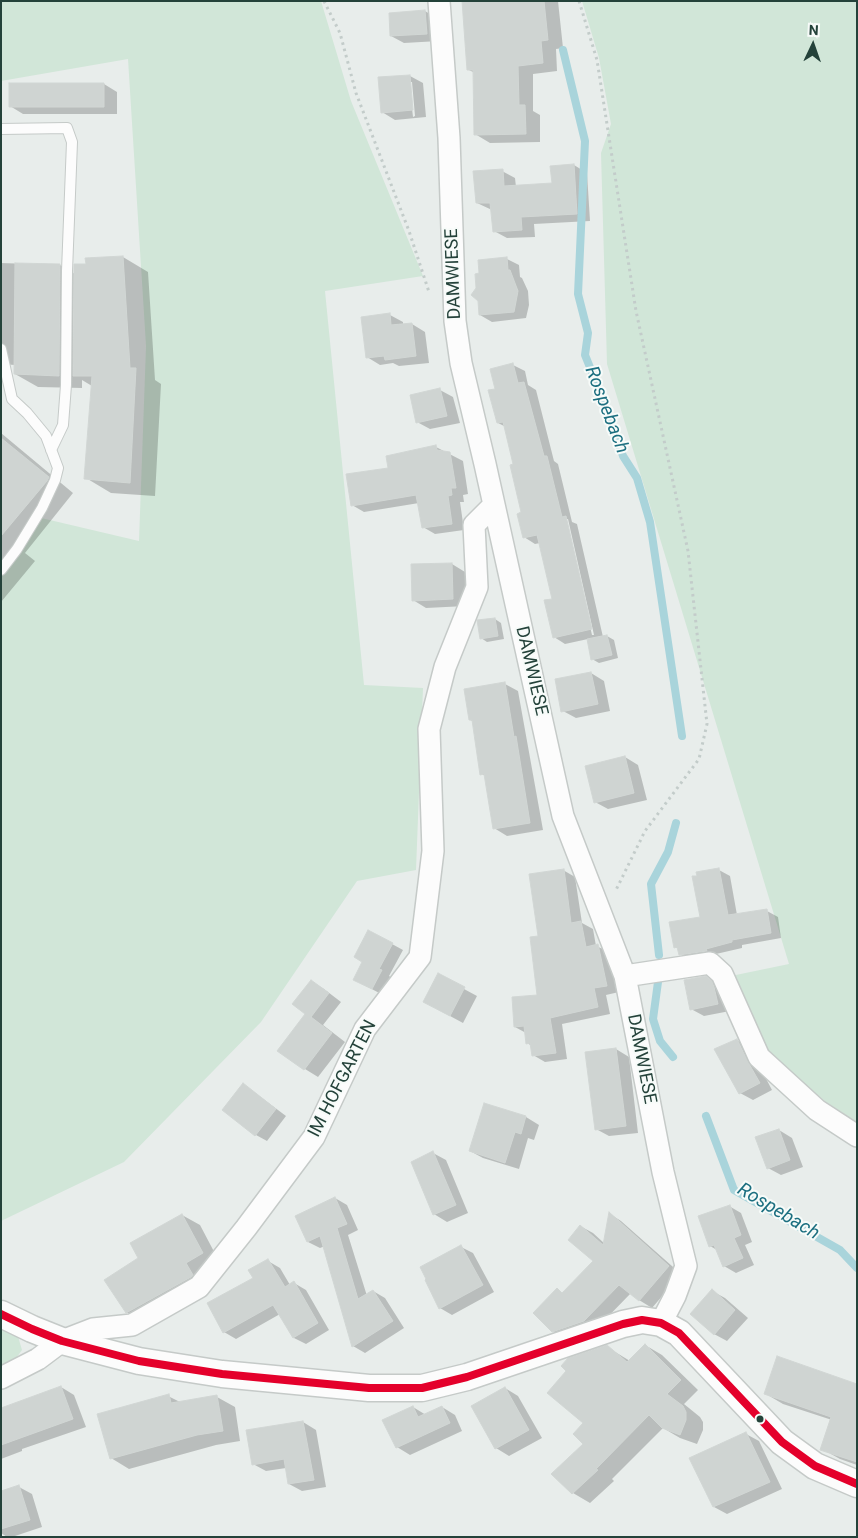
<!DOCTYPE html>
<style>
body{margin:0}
#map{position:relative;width:858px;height:1538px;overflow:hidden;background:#e8edeb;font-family:Roboto,sans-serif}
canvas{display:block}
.frame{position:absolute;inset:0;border:2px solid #24423a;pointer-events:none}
.north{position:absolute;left:788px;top:20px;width:50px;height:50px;-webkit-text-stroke:4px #f7fbf9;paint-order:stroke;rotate:3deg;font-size:14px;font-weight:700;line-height:20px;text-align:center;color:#24423a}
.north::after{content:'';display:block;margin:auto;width:18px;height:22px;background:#24423a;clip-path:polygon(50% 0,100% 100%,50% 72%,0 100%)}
</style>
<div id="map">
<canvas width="858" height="1538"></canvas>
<div class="frame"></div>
<div class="north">N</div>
</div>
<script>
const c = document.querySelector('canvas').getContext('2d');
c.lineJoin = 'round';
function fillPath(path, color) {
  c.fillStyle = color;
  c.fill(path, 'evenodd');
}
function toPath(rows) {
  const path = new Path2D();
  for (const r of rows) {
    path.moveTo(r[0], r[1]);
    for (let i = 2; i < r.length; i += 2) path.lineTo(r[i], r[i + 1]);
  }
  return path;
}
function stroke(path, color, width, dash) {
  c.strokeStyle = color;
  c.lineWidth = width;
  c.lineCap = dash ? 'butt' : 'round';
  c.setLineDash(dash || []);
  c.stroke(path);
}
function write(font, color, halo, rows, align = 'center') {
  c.font = font + ' Roboto,sans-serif';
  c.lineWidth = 4;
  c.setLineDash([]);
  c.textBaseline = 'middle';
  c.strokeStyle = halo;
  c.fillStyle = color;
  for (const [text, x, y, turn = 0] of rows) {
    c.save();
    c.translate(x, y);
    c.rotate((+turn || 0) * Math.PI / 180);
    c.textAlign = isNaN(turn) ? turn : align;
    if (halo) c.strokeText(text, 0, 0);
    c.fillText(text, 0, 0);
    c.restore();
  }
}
fillPath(toPath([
 [1,1,321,1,351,101,423,276,325,291,364,685,423,688,416,870,357,881,261,1022,124,1162,1,1221,1,568,37,517,139,541,146,346,128,59,1,81],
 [582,1,857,1,857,1122,826,1102,767,1052,731,976,789,964,607,364,601,153,611,124,599,58],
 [1,1324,17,1333,22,1350,6,1372,1,1374]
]), '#d1e6d8');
fillPath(toPath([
 [463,1,558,1,563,48,556,49,557,71,533,74,533,111,540,115,540,142,490,143,475,134,475,73,469,70],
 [425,11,438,19,439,41,404,43,391,36],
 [410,76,423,83,426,117,395,120,382,112],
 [409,82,412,82,415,116,413,117],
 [10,84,104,84,117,92,117,114,23,114,10,106],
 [574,165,587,173,590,221,534,224,535,237,507,238,494,231,492,210,477,203,502,171,515,178,516,187,553,184],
 [123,257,148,272,155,380,161,384,155,496,111,493,86,478,92,386,82,380,82,388,38,387,15,374,15,365,1,364,1,263,60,265,75,274,87,266],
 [507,259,519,265,520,277,522,278,528,291,529,305,526,318,492,322,480,315,478,289,480,274],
 [390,315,403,322,403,325,412,324,425,332,429,363,399,366,393,363,380,365,367,357],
 [513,365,525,371,528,385,536,390,554,461,558,464,572,522,577,524,603,637,607,636,614,640,618,658,599,663,592,659,588,639,565,644,554,637,553,600,540,543,535,544,524,537,523,513,514,465,506,427,498,423,496,390],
 [565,519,568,519,594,635,592,635],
 [440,390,453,397,460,423,430,429,417,422],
 [1,433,73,493,25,553,35,561,1,602],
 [436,447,463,461,468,494,463,495,464,502,460,502,464,530,435,534,423,527,419,503,364,512,352,505,390,469],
 [452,564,465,572,466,606,426,608,413,600,413,566],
 [495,619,501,623,504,639,487,642,481,638],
 [591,673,604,681,610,711,576,718,563,711],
 [505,684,518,691,543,830,507,836,494,828,486,776,481,774,473,721,470,720],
 [625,757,638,765,647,800,608,809,595,802],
 [563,870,575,877,582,923,593,929,596,946,610,952,619,992,606,995,610,1014,562,1024,567,1059,545,1062,533,1055,532,1046,527,1043,526,1033,515,1027,538,996,540,937],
 [719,870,730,876,737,915,767,911,778,917,781,938,742,945,742,948,716,954,717,957,691,961,680,954,679,949,675,947,702,918],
 [392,944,403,950,389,976,392,978,383,995,366,986],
 [438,975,477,996,463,1023,437,1009],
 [706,978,719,985,730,1011,704,1016,691,1009],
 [311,981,324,989,341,1002,323,1025,345,1042,318,1077,305,1069,279,1050,307,1014],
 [737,1040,750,1048,772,1090,753,1100,740,1093],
 [616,1049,629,1057,638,1133,609,1136,596,1129,587,1053],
 [243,1085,254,1092,286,1116,267,1141,256,1135],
 [526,1117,539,1125,534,1140,528,1138,519,1169,483,1158,470,1151],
 [779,1130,792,1138,803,1167,781,1175,768,1168],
 [433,1153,446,1160,468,1213,447,1222,434,1214],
 [335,1198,347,1205,358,1230,348,1235,367,1296,373,1291,385,1298,404,1328,365,1353,353,1346,325,1246,320,1248,308,1242,296,1216],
 [729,1206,741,1213,752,1242,745,1245,754,1265,736,1273,724,1266,717,1250,710,1246],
 [610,1214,621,1221,681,1274,652,1308,639,1300,631,1293,597,1328,566,1339,553,1331,557,1290,564,1294,595,1261,580,1226,593,1233,605,1244],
 [182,1215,200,1225,220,1263,144,1322,126,1312,139,1258],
 [461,1247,473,1253,494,1292,452,1315,440,1308],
 [268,1261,280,1268,290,1285,294,1283,306,1290,329,1330,306,1344,294,1338,280,1314,236,1339,224,1332],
 [712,1291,725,1298,748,1318,727,1341,714,1334],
 [645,1345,662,1355,698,1390,684,1404,700,1417,703,1422,703,1430,697,1444,680,1438,663,1428,612,1479,614,1481,590,1503,573,1493,553,1474,585,1444,585,1423,607,1347,630,1361],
 [857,1385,857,1465,840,1459,822,1449,832,1420,783,1404,766,1394],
 [61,1387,74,1395,86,1427,22,1449,22,1451,1,1459,1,1409],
 [505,1388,518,1396,542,1438,509,1456,496,1448],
 [168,1396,180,1402,217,1397,235,1407,240,1441,216,1445,129,1469,111,1458],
 [413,1407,426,1415,442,1407,455,1415,462,1431,410,1455,397,1447],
 [303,1422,316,1430,326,1487,302,1491,289,1484,286,1468,266,1471,253,1464],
 [746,1434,759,1441,782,1489,727,1514,714,1507],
 [19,1487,32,1494,42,1527,12,1537,7,1537,1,1533,1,1492]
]), '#0003');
stroke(toPath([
 [563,50,585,141,578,294,588,333,585,355,606,407,623,456,637,478,650,522,682,736],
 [659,955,651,884,668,852,676,823],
 [658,982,653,1019,660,1041,673,1057],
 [706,1116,734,1190,840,1250,857,1268]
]), '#a9d4db', 8);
const building = toPath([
 [462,1,544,1,548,40,541,41,543,63,518,66,519,105,525,105,526,134,474,135,473,70,467,70,462,1],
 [425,10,427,34,390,36,389,13,425,10],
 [410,75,413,110,381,113,378,77,410,75],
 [9,83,104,83,104,107,9,107,9,83],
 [574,164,577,214,521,217,522,230,493,232,490,203,476,203,473,171,503,169,504,186,552,183,550,166,574,164],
 [123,256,130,368,136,368,130,483,84,479,92,376,73,376,74,264,86,264,85,258,123,256],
 [507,257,508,270,510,270,518,291,514,312,479,315,478,301,471,295,476,288,475,274,479,273,478,260,507,257],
 [15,263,60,264,59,376,14,374,15,263],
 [390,313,391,325,412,323,416,356,385,360,384,356,366,358,361,317,390,313],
 [513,363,518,383,524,382,544,456,547,456,562,517,566,516,592,629,553,638,544,600,552,599,537,535,523,538,517,514,521,512,510,465,513,464,503,422,497,423,488,390,495,389,490,369,513,363],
 [440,388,447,416,416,423,410,395,440,388],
 [1,438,49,477,47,481,1,536,1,438],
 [436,445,437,450,450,452,456,488,451,488,452,495,448,496,452,524,422,528,416,495,351,506,346,474,388,468,386,456,436,445],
 [452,563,453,599,412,601,411,564,452,563],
 [495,618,498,636,480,639,477,620,495,618],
 [607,635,612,655,591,660,587,639,607,635],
 [591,672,598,704,561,712,555,679,591,672],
 [505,682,514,737,516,736,530,823,493,829,484,774,480,775,472,720,469,720,464,689,505,682],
 [625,756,634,793,594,803,585,766,625,756],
 [719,868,728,915,767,909,771,933,732,940,732,942,706,949,707,951,679,955,677,947,674,948,669,922,700,917,692,876,697,876,696,872,719,868],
 [564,869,571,923,581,921,586,947,598,944,607,986,594,988,598,1007,550,1018,556,1053,532,1056,530,1043,526,1044,524,1026,514,1027,512,997,537,995,530,937,538,936,529,874,564,869],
 [368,930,393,943,379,969,382,970,372,989,353,980,362,962,354,957,368,930],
 [438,973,465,987,450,1016,423,1002,438,973],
 [706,976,712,981,714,987,718,1004,690,1010,684,980,706,976],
 [311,980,329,993,311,1017,332,1033,304,1070,277,1051,305,1014,292,1004,311,980],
 [737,1039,748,1062,760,1083,739,1094,714,1049,737,1039],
 [616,1048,626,1126,595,1130,585,1052,616,1048],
 [243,1083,276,1109,255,1136,222,1110,243,1083],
 [484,1103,526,1116,521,1134,515,1132,505,1163,469,1151,484,1103],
 [779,1129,790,1160,767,1169,755,1137,779,1129],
 [433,1151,456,1205,433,1215,411,1162,433,1151],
 [335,1197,347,1224,337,1228,358,1299,373,1290,393,1321,352,1347,320,1236,307,1242,295,1216,335,1197],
 [730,1205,741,1235,734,1238,743,1258,723,1267,714,1245,709,1247,698,1216,730,1205],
 [609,1212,669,1266,639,1301,619,1285,584,1321,552,1332,533,1313,557,1288,562,1293,593,1261,568,1240,580,1225,603,1245,609,1212],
 [182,1214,203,1253,186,1263,193,1275,191,1277,126,1313,104,1280,138,1258,130,1243,182,1214],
 [461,1245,483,1285,439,1309,425,1280,426,1279,420,1267,461,1245],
 [268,1259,285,1287,294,1281,318,1323,293,1338,273,1305,223,1333,207,1303,253,1278,248,1270,268,1259],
 [712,1289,735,1310,714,1335,690,1314,712,1289],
 [645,1344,681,1380,667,1394,683,1406,686,1412,686,1420,680,1435,662,1428,649,1415,596,1469,598,1470,572,1494,551,1474,583,1444,573,1434,583,1423,547,1393,566,1371,561,1366,568,1358,607,1345,627,1362,645,1344],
 [777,1356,857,1384,857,1462,820,1450,831,1417,764,1394,777,1356],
 [61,1386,73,1419,1,1445,1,1408,61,1386],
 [505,1387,529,1430,495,1449,471,1406,505,1387],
 [169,1394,171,1403,217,1395,223,1431,197,1435,110,1459,97,1414,169,1394],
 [413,1406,418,1417,442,1406,450,1423,396,1448,382,1420,413,1406],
 [303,1421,314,1480,288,1484,284,1459,252,1465,246,1430,303,1421],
 [746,1432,770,1482,713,1507,689,1458,746,1432],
 [19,1485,30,1520,1,1529,1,1491,19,1485]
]);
fillPath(building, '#cfd4d2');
stroke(building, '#d1d6d4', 1);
const service = toPath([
 [1,129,67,128,72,142,67,271,66,385,63,425,51,450],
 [1,349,12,399,27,413,46,436,58,468,55,480,42,508,17,549,1,570]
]);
const minor = toPath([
 [439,1,449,138,455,321,461,363,485,464,563,816,625,976,663,1172,686,1266,675,1296,661,1323],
 [625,976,710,963,722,974,759,1057,817,1110,857,1136],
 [1,1378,38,1359,62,1341,93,1329,132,1325,199,1287,246,1228,314,1137,365,1029,420,957,433,851,429,729,445,667,477,587,474,525,493,506]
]);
const tertiary = toPath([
 [1,1314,32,1329,62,1341,139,1361,222,1374,369,1388,422,1388,467,1377,623,1324,642,1320,661,1323,679,1333,782,1442,815,1466,857,1484]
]);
stroke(service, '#c5cac8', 12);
stroke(minor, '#c5cac8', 24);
stroke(tertiary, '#c5cac8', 29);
stroke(toPath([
 [324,1,340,33,356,93,409,231,429,292],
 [579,1,597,60,636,311,688,551,707,724,699,759,645,831,616,890]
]), '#c3ccca', 3, [2.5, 4]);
stroke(service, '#fcfcfc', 10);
stroke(minor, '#fcfcfc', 21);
stroke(tertiary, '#fcfcfc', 26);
stroke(toPath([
 [1,1314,32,1329,62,1341,139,1361,222,1374,369,1388,422,1388,467,1377,623,1324,642,1320,661,1323,679,1333,782,1442,815,1466,857,1484]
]), '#e4002b', 8);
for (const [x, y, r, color] of [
 [760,1419,4.5,"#24423a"]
]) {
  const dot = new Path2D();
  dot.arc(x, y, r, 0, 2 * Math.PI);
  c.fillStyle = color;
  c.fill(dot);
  stroke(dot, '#f7fbf9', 2);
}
write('18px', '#24423a', '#f7fbf9', [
 ["DAMWIESE",454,274,-92],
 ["DAMWIESE",531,671,77],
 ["DAMWIESE",641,1059,79],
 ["IM HOFGARTEN",343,1079,-63]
]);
write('italic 19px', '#1c6f80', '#f7fbf9', [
 ["Rospebach",606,410,69],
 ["Rospebach",778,1212,31]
]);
</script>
